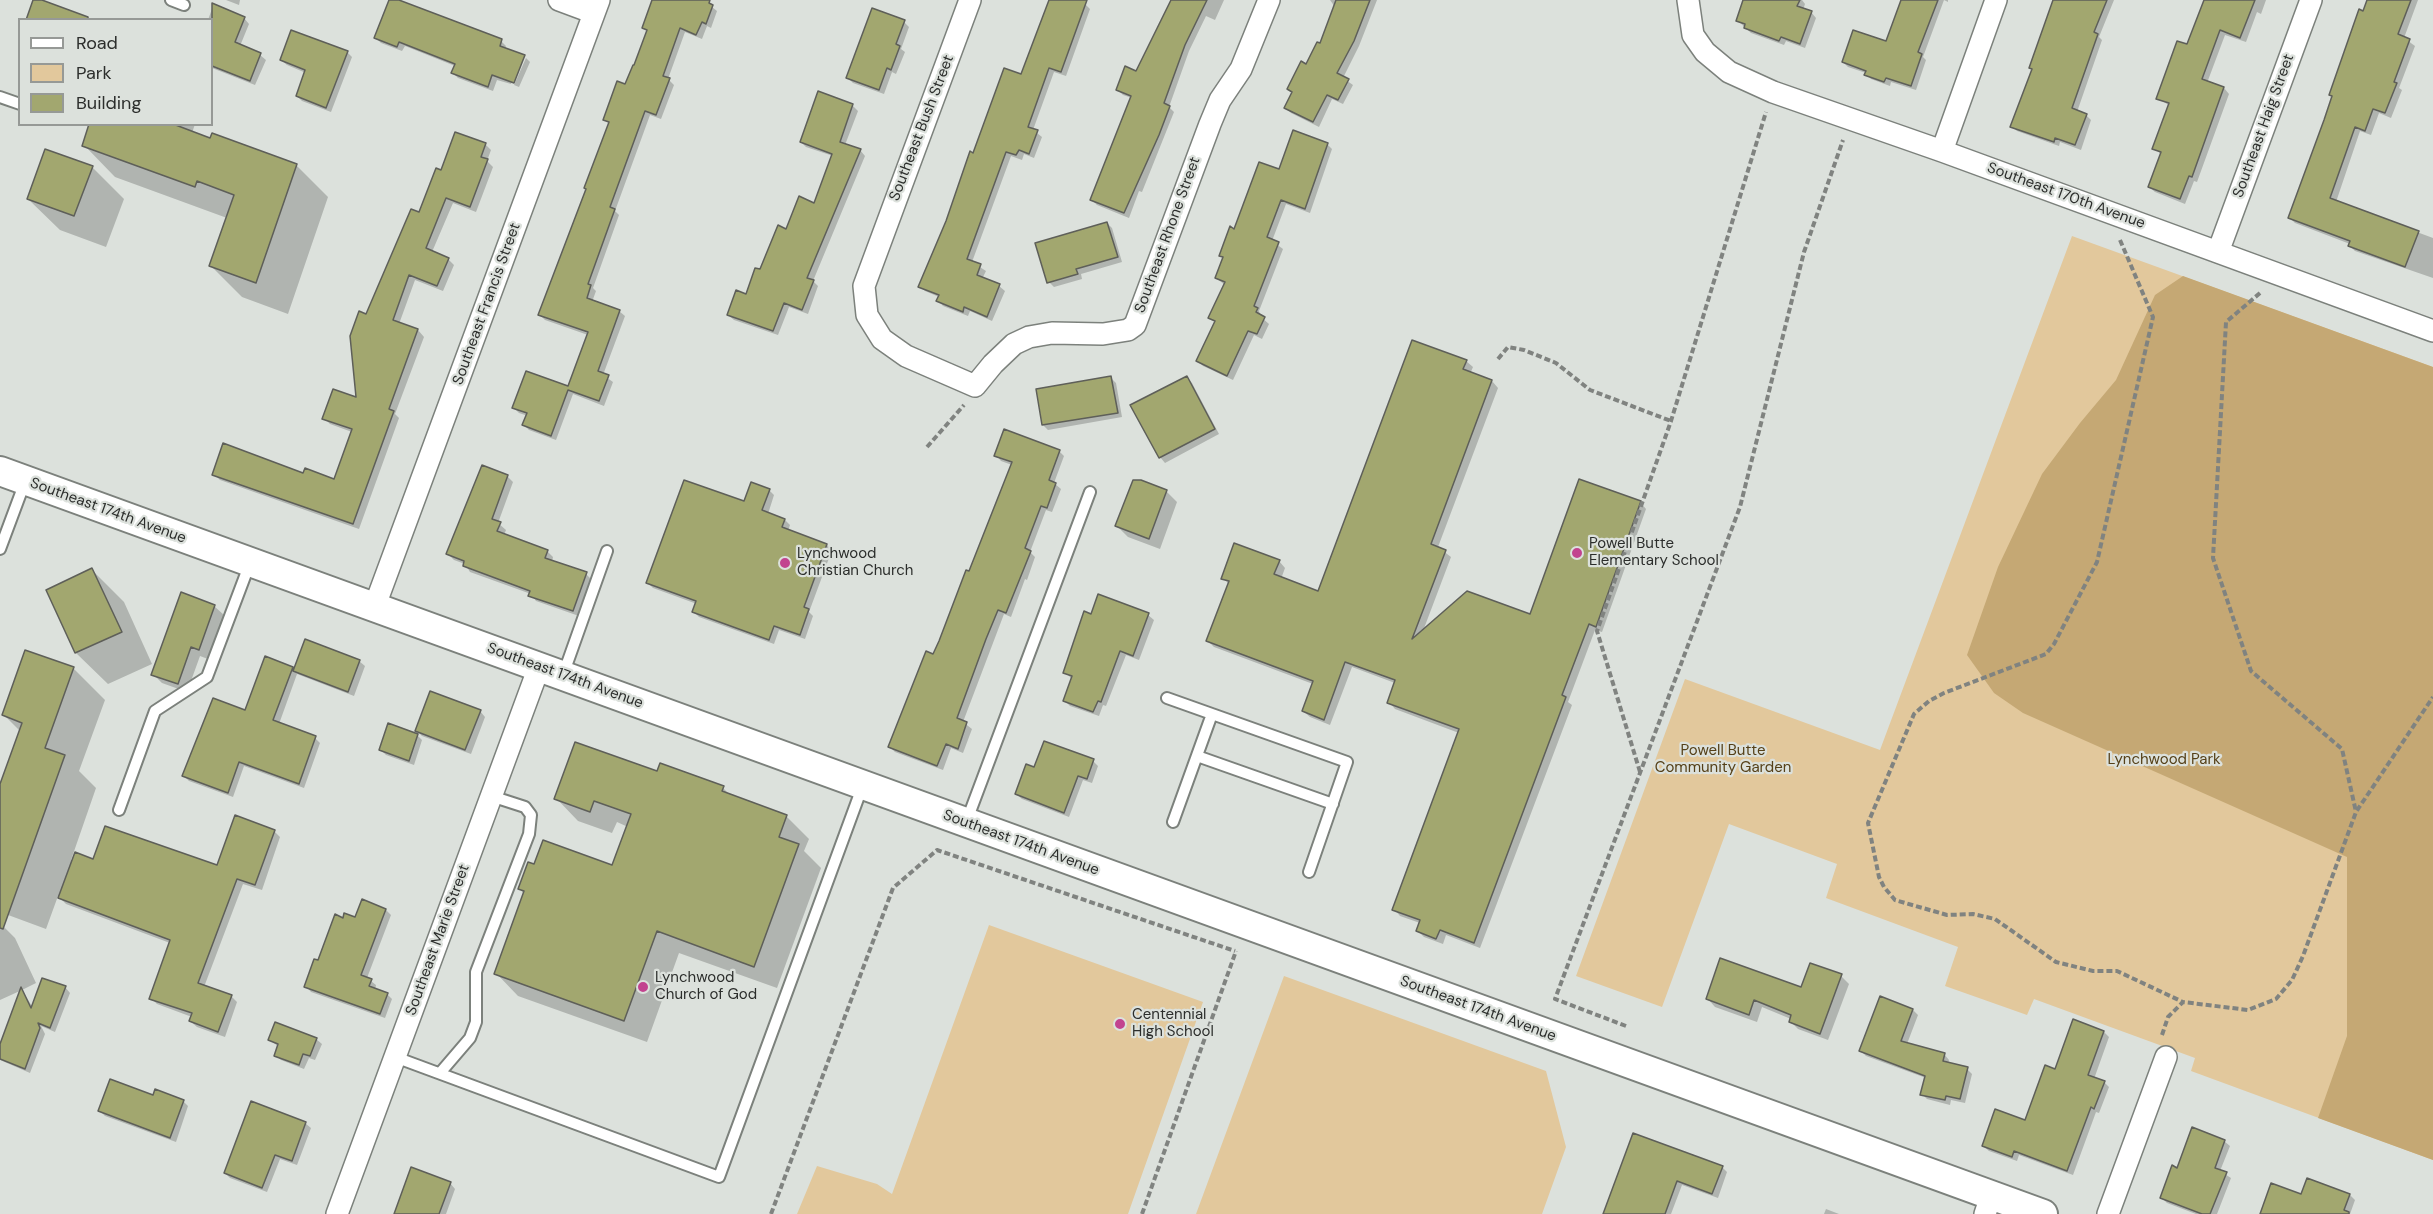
<!DOCTYPE html>
<style>
body{margin:0}
#map{position:relative;width:2433px;height:1214px;overflow:hidden;background:#dce1dc;font-family:"DM Sans",sans-serif}
canvas{display:block}
.legend{position:absolute;left:18px;top:18px;width:195px;height:108px;box-sizing:border-box;background:#dce1dc;border:2px solid #969996;margin:0;padding:8px 10px;list-style:none;font-size:18px;color:#2c2e2c}
.legend li{display:flex;align-items:center;gap:12px;height:30px}
.legend b{width:30px;border:2px solid #969996}
</style>
<div id="map">
<canvas width="2433" height="1214"></canvas>
<ul class="legend">
<li><b style="height:8px;background:#fff"></b>Road</li>
<li><b style="height:16px;background:#e2c89c"></b>Park</li>
<li><b style="height:16px;background:#a2a76f"></b>Building</li>
</ul>
</div>
<script>
const c = document.querySelector('canvas').getContext('2d');
c.lineJoin = 'round';
function fillPath(path, color) {
  c.fillStyle = color;
  c.fill(path, 'evenodd');
}
function toPath(rows) {
  const path = new Path2D();
  for (const r of rows) {
    path.moveTo(r[0], r[1]);
    for (let i = 2; i < r.length; i += 2) path.lineTo(r[i], r[i + 1]);
  }
  return path;
}
function stroke(path, color, width, dash) {
  c.strokeStyle = color;
  c.lineWidth = width;
  c.lineCap = dash ? 'butt' : 'round';
  c.setLineDash(dash || []);
  c.stroke(path);
}
function write(font, color, halo, rows, align = 'center') {
  c.font = font + ' "DM Sans",sans-serif';
  c.lineWidth = 4.5;
  c.setLineDash([]);
  c.textBaseline = 'middle';
  c.strokeStyle = halo;
  c.fillStyle = color;
  for (const [text, x, y, turn = 0] of rows) {
    c.save();
    c.translate(x, y);
    c.rotate((+turn || 0) * Math.PI / 180);
    c.textAlign = isNaN(turn) ? turn : align;
    if (halo) c.strokeText(text, 0, 0);
    c.fillText(text, 0, 0);
    c.restore();
  }
}
fillPath(toPath([
 [2072,236,2433,367,2433,1160,2191,1071,2195,1058,2034,999,2027,1015,1945,986,1958,947,1826,898,1837,864,1729,824,1662,1007,1576,976,1685,679,1880,750],
 [989,925,1203,1002,1128,1214,797,1214,817,1166,877,1184,892,1194],
 [1284,976,1546,1071,1566,1147,1542,1214,1196,1214]
]), '#e2c89c');
fillPath(toPath([
 [2183,276,2433,367,2433,1160,2318,1118,2347,1036,2347,857,2023,713,1994,693,1967,655,1998,567,2042,474,2080,423,2116,380,2155,295]
]), '#c5a874');
fillPath(toPath([
 [226,0,240,0,239,5],
 [391,0,501,41,506,46,505,49,525,57,523,57,511,84,497,80,493,91,458,78,453,73,455,66,405,46,402,51,381,43,376,38],
 [654,0,703,0,717,11,711,28,707,26,702,39,685,32,668,79,674,85,661,119,650,115,615,211,619,215,593,288,596,291,592,302,619,311,625,316,603,375,613,382,604,406,573,394,556,440,529,430,524,425,528,416,519,413,514,408,569,388,588,335,545,320,540,315,588,190,609,124,605,119,626,86,648,31,644,28],
 [1050,0,1073,0,1085,4,1090,9,1066,76,1054,72,1033,130,1042,137,1034,158,1024,154,1022,160,1011,156,972,262,986,271,982,279,999,286,1005,291,992,321,970,311,968,316,943,306,938,300,939,297,925,291,920,286,974,155,1022,76],
 [1173,0,1224,0,1215,20,1206,16,1189,51,1169,107,1174,112,1142,192,1139,191,1129,218,1097,205,1092,200,1132,98,1123,95,1118,90,1137,72],
 [1330,0,1377,0,1359,46,1343,78,1353,85,1343,104,1332,99,1319,127,1291,113,1286,108,1307,66,1321,45,1335,7],
 [1745,0,1802,0,1805,4,1803,10,1811,12,1816,18,1805,48,1786,41,1784,45,1751,33,1737,20],
 [1902,0,1948,0,1948,2,1944,0,1923,57,1926,60,1916,90,1891,82,1890,86,1871,79,1866,73,1848,67,1843,62,1887,43],
 [2058,0,2114,0,2099,37,2102,40,2077,112,2086,115,2091,120,2081,150,2060,142,2059,146,2017,131,2012,126],
 [2205,0,2266,0,2261,14,2257,12,2246,42,2225,35,2207,83,2224,88,2229,94,2197,182,2194,181,2185,204,2155,192,2149,187,2162,155,2154,148,2170,106,2158,98,2188,46],
 [2369,0,2418,0,2404,38,2415,46,2399,88,2402,90,2391,118,2379,113,2371,135,2360,131,2336,202,2433,238,2433,278,2355,251,2350,246,2350,244,2295,223,2290,218],
 [213,6,244,18,249,24,240,46,260,55,266,60,255,85,212,68,212,20,208,20],
 [904,22,909,27,901,49,905,52,896,74,892,72,884,94,853,83,848,78],
 [347,52,352,57,331,112,302,101,297,96,306,73,287,65,281,60],
 [526,58,530,62,519,87,514,85],
 [852,105,858,111,845,145,860,150,865,156,813,281,818,286,808,314,789,307,778,335,734,320,728,315,747,295,787,231,815,205,833,156,806,147,801,142],
 [91,124,195,124,192,133,296,165,328,197,288,314,242,297,210,265,227,218,115,177,84,145],
 [485,144,491,150,487,161,493,167,476,212,453,203,432,252,448,259,454,265,443,291,415,280,399,324,418,330,424,337,395,414,399,418,359,529,220,480,214,474,304,475,335,481,352,432,330,424,324,418,358,400,366,316,442,172],
 [1327,144,1332,149,1310,213,1286,204,1272,241,1283,249,1259,311,1261,317,1269,324,1262,339,1254,335,1233,380,1203,366,1198,361,1216,323,1210,317,1225,285,1216,278,1224,259,1220,255,1235,231,1280,171],
 [92,167,124,199,106,247,60,230,28,199],
 [1107,223,1112,228,1122,262,1081,274,1082,279,1054,287,1049,282],
 [1466,361,1473,367,1470,374,1492,381,1498,388,1438,547,1451,557,1423,631,1531,616,1640,502,1646,509,1602,632,1595,630,1568,702,1572,705,1480,948,1446,935,1443,944,1424,937,1418,931,1420,923,1400,916,1394,909,1459,733,1395,709,1389,702,1395,683,1352,667,1330,725,1310,717,1303,711,1313,684,1214,647,1208,641,1229,584,1223,578,1279,561,1285,568,1281,579,1319,593],
 [1187,377,1192,383,1219,434,1165,463,1160,457],
 [1111,378,1116,383,1122,417,1048,430,1043,425],
 [1059,451,1064,456,1054,483,1061,489,1052,512,1046,510,1030,552,1035,557,1027,580,1025,579,1011,617,1004,614,963,722,972,729,963,753,951,748,943,770,895,752,890,747,934,656,970,573,1012,465,1001,461,996,455],
 [507,476,513,482,498,523,506,530,504,535,547,551,553,557,552,562,586,574,592,580,579,616,536,601,531,594,470,572,465,564,454,560,448,554],
 [769,490,774,495,768,514,785,520,790,525,788,531,827,545,832,550,809,612,813,616,805,639,779,630,774,644,699,617,694,612,697,604,653,588,648,583,745,503],
 [1166,491,1177,502,1160,549,1128,537,1117,526],
 [92,570,124,602,152,664,108,684,76,653,48,591],
 [1099,596,1148,615,1154,620,1139,660,1126,655,1106,706,1103,705,1099,716,1070,706,1064,700,1072,679,1065,672],
 [214,606,224,615,208,659,200,656,187,692,162,683,153,674],
 [359,661,365,666,354,696,297,674,279,724,315,738,320,743,304,788,244,766,233,797,189,781,184,776,292,668,294,671],
 [73,668,105,700,79,771,96,788,71,860,218,867,274,831,280,837,262,890,243,884,204,987,231,996,237,1002,225,1037,197,1027,190,1021,192,1017,157,1004,151,998,170,943,66,904,58,896,46,929,0,912,0,789,21,732,4,715],
 [480,711,485,717,471,754,422,736,417,731],
 [417,735,422,740,414,765,386,755,380,749],
 [1093,761,1098,766,1092,783,1083,780,1069,817,1022,799,1016,794,1035,769],
 [658,773,723,788,731,796,786,816,809,839,804,851,821,868,777,988,679,953,647,1042,518,996,496,973,524,894,520,889,535,866,613,867,628,827,617,822,612,833,578,821,556,798],
 [386,910,391,915,367,978,376,985,375,990,387,994,392,999,385,1018,311,992,306,986,344,920],
 [0,923,15,938,36,983,22,990,33,1008,65,987,70,993,55,1032,41,1026,45,1034,30,1073,0,1060,0,1049,22,990,0,1000],
 [1841,976,1849,984,1828,1040,1798,1029,1790,1021,1791,1019,1762,1007,1757,1022,1715,1007,1708,999,1802,989],
 [1880,998,1913,1010,1918,1015,1907,1044,1944,1054,1949,1060,1948,1064,1967,1069,1972,1074,1965,1103,1951,1100,1950,1105,1927,1099,1922,1094,1926,1078,1866,1056,1861,1051],
 [2104,1032,2109,1037,2094,1079,2104,1082,2109,1087,2099,1113,2096,1112,2073,1175,2019,1155,2017,1161,1989,1151,1983,1146,2026,1122,2056,1071],
 [316,1039,322,1044,315,1060,309,1058,304,1069,281,1060,276,1055,279,1047,270,1040],
 [153,1096,183,1101,188,1106,176,1142,105,1116,100,1111],
 [305,1123,311,1128,297,1165,280,1159,267,1192,230,1178,225,1173],
 [1634,1135,1722,1167,1727,1172,1718,1198,1682,1185,1671,1214,1605,1214],
 [2224,1141,2230,1146,2220,1171,2231,1178,2217,1214,2196,1214,2167,1203,2161,1197,2178,1170],
 [2307,1180,2350,1195,2355,1200,2350,1214,2265,1214,2302,1196],
 [450,1183,455,1189,446,1214,395,1214],
 [1826,1209,1839,1214,1824,1214]
]), '#0003');
const building = toPath([
 [33,0,42,0,88,17,88,20,26,20,33,0],
 [389,0,399,0,502,39,500,46,525,55,514,83,492,75,488,87,451,73,455,64,399,42,397,47,374,38,389,0],
 [652,0,710,0,709,3,713,5,706,24,702,22,696,35,680,28,663,76,670,78,656,115,645,111,610,207,615,209,588,284,591,285,587,298,620,310,598,371,609,375,599,401,568,390,551,436,522,425,527,413,512,408,526,371,568,386,588,332,538,315,586,189,584,188,609,122,603,120,617,81,625,84,633,65,634,65,647,30,642,28,652,0],
 [1049,0,1087,0,1061,72,1049,68,1028,127,1038,130,1029,154,1019,150,1016,155,1006,152,967,259,981,264,977,275,1000,284,987,317,964,307,963,312,936,301,939,295,918,287,946,221,970,151,973,153,1004,68,1021,74,1049,0],
 [1171,0,1207,0,1185,45,1164,103,1170,106,1159,135,1124,213,1090,200,1131,96,1116,90,1125,66,1136,71,1171,0],
 [1336,0,1370,0,1354,41,1337,73,1349,79,1338,100,1327,95,1313,122,1284,108,1292,92,1287,89,1301,61,1306,64,1317,42,1320,43,1336,0],
 [1743,0,1800,0,1797,6,1812,11,1800,44,1781,37,1779,41,1744,28,1745,24,1736,21,1743,0],
 [1901,0,1938,0,1918,52,1922,54,1911,86,1886,78,1884,82,1864,75,1866,71,1842,62,1853,30,1886,41,1901,0],
 [2053,0,2107,0,2094,32,2098,34,2072,108,2087,114,2075,145,2055,138,2054,142,2010,127,2032,69,2029,68,2053,0],
 [2204,0,2255,0,2240,38,2220,30,2202,79,2224,87,2192,177,2189,176,2180,199,2148,187,2161,152,2152,149,2169,103,2156,99,2177,41,2187,44,2204,0],
 [2367,0,2411,0,2398,34,2410,39,2394,82,2397,83,2385,113,2373,109,2365,131,2355,127,2330,198,2419,231,2405,267,2348,246,2350,241,2288,218,2324,120,2332,96,2329,95,2359,9,2363,11,2367,0],
 [212,3,245,17,235,42,261,53,250,81,212,66,212,3],
 [872,8,905,20,896,44,900,46,891,70,887,68,879,90,846,78,872,8],
 [291,30,348,51,326,108,296,96,305,70,280,60,291,30],
 [818,91,853,104,840,142,861,149,807,278,814,280,802,310,784,303,773,331,727,315,736,290,746,294,755,268,760,269,778,225,786,229,799,196,814,203,832,154,800,142,818,91],
 [89,124,173,124,210,138,212,133,297,164,256,283,209,266,234,195,197,181,195,187,82,146,89,124],
 [1293,130,1328,143,1305,209,1281,200,1267,237,1279,242,1254,306,1258,308,1256,312,1265,317,1257,334,1248,331,1227,376,1196,361,1215,321,1208,318,1225,282,1215,278,1223,257,1219,256,1230,226,1234,229,1259,162,1279,169,1293,130],
 [455,132,486,143,481,157,488,159,470,207,446,198,426,248,449,258,437,286,409,275,393,320,418,329,389,409,394,411,353,524,212,475,223,443,303,473,305,468,334,479,352,429,322,419,333,389,356,397,350,336,359,311,366,314,411,209,419,212,436,168,441,170,455,132],
 [45,149,93,166,74,216,27,199,45,149],
 [1107,222,1118,257,1076,269,1078,274,1047,283,1035,243,1107,222],
 [1412,340,1467,360,1463,369,1492,380,1431,544,1446,550,1412,639,1467,591,1530,614,1579,479,1641,501,1596,627,1589,624,1562,695,1566,697,1474,943,1440,930,1436,939,1416,931,1420,920,1392,910,1459,729,1387,703,1395,680,1345,662,1324,720,1302,711,1313,681,1206,641,1229,581,1221,579,1234,543,1280,560,1274,574,1318,591,1412,340],
 [1111,376,1118,413,1042,425,1036,389,1111,376],
 [1187,376,1215,429,1159,458,1130,405,1187,376],
 [1004,429,1060,450,1049,480,1056,483,1047,508,1041,506,1025,548,1031,551,1006,613,998,610,986,639,957,718,967,722,958,749,946,744,937,766,888,747,926,651,933,654,939,641,966,570,969,571,1012,462,994,456,1004,429],
 [482,465,508,475,492,519,501,522,497,531,548,550,545,558,587,572,573,611,528,596,530,591,463,566,464,561,446,554,482,465],
 [684,480,744,501,751,482,770,489,762,510,785,519,782,527,827,544,804,607,809,609,800,635,774,626,769,640,692,612,696,601,646,583,684,480],
 [1133,480,1141,480,1167,490,1149,539,1115,526,1133,480],
 [92,568,122,632,75,653,46,590,92,568],
 [181,592,215,605,199,650,191,647,178,684,151,675,181,592],
 [1098,594,1149,613,1133,656,1120,651,1101,702,1098,701,1093,712,1063,701,1072,676,1063,673,1084,611,1091,614,1098,594],
 [305,639,360,660,348,692,293,671,305,639],
 [25,650,74,667,45,748,65,755,3,929,0,928,0,784,22,723,2,715,25,650],
 [265,656,293,667,273,720,316,736,299,784,239,762,228,793,182,776,213,698,245,710,265,656],
 [430,691,481,710,465,750,415,731,430,691],
 [388,723,418,734,409,761,379,750,388,723],
 [1044,741,1094,759,1087,779,1078,776,1064,813,1015,794,1026,764,1034,767,1044,741],
 [575,742,657,771,660,763,724,786,722,791,787,815,779,837,799,844,754,967,657,931,624,1021,494,974,524,891,518,889,528,862,534,864,543,840,612,865,631,814,594,801,590,812,554,799,575,742],
 [235,815,275,830,255,885,237,879,198,983,232,995,218,1032,189,1021,192,1013,149,999,170,940,58,898,75,852,93,859,105,826,217,865,235,815],
 [362,899,386,909,361,975,372,979,369,986,388,993,380,1014,304,987,314,959,318,960,335,914,343,918,344,913,355,917,362,899],
 [1720,958,1801,987,1810,963,1842,974,1820,1034,1789,1022,1791,1015,1754,1000,1749,1015,1706,999,1720,958],
 [42,978,66,986,50,1028,38,1023,40,1028,25,1069,0,1059,0,1044,21,987,31,1008,42,978],
 [1880,996,1913,1009,1901,1041,1945,1053,1943,1061,1968,1067,1960,1099,1946,1096,1945,1100,1920,1095,1925,1076,1859,1051,1880,996],
 [2073,1019,2104,1031,2088,1075,2105,1081,2094,1109,2091,1107,2067,1171,2014,1151,2012,1157,1982,1146,1995,1109,2025,1120,2045,1065,2055,1069,2073,1019],
 [275,1022,317,1038,310,1056,303,1054,299,1065,274,1056,278,1044,268,1040,275,1022],
 [110,1079,153,1095,155,1089,184,1100,170,1138,98,1111,110,1079],
 [251,1101,306,1122,292,1161,275,1155,262,1188,224,1173,251,1101],
 [2192,1127,2225,1140,2215,1168,2227,1172,2210,1214,2202,1214,2160,1198,2172,1165,2177,1168,2192,1127],
 [1633,1133,1723,1166,1712,1194,1677,1181,1665,1214,1603,1214,1633,1133],
 [411,1167,451,1182,439,1214,394,1214,411,1167],
 [2307,1178,2350,1194,2344,1210,2349,1212,2349,1214,2260,1214,2271,1183,2301,1194,2307,1178]
]);
fillPath(building, '#a2a76f');
stroke(building, '#5e5f59', 1.5);
const lane = toPath([
 [171,0,184,5],
 [0,97,20,104],
 [0,549,25,482],
 [563,675,607,551],
 [1167,698,1347,762,1309,872],
 [1197,756,1333,804],
 [119,810,155,711,207,677,250,563],
 [967,820,1090,492],
 [1173,822,1212,714],
 [395,1057,719,1177,863,785],
 [440,1073,470,1038,476,1022,476,972,529,834,531,815,525,807,491,796]
]);
const street = toPath([
 [559,0,594,13],
 [970,0,864,286,867,315,882,339,906,356,975,386,993,364,1014,344,1029,337,1052,333,1103,334,1128,330,1135,325,1210,124,1220,100,1241,69,1269,0],
 [1688,0,1693,35,1705,52,1729,72,1773,92,1942,151,2433,331],
 [1942,151,1996,0],
 [2218,252,2311,0],
 [374,608,599,0],
 [337,1214,539,667],
 [1985,1214,1991,1196],
 [2108,1214,2166,1057]
]);
const secondary = toPath([
 [0,471,2043,1214]
]);
stroke(lane, '#7c817c', 14);
stroke(street, '#7c817c', 24);
stroke(secondary, '#7c817c', 32);
stroke(toPath([
 [2120,240,2153,317,2097,562,2054,644,2046,654,1944,693,1929,701,1914,714,1868,823,1879,877,1884,887,1895,900,1947,915,1973,914,1995,919,2056,962,2093,971,2117,971,2183,1002],
 [2260,293,2226,322,2213,558,2251,671,2342,749,2356,812],
 [1498,359,1508,347,1524,350,1556,363,1590,390,1671,421],
 [927,447,964,405],
 [1640,772,1597,631,1671,421,1766,112],
 [1626,1026,1555,999,1740,507,1804,252,1843,140],
 [2162,1035,2168,1017,2183,1002,2248,1010,2276,999,2292,980,2303,956,2356,812,2433,697],
 [771,1214,893,888,937,850,1235,951],
 [1142,1214,1236,951]
]), '#808380', 4, [6, 3]);
stroke(lane, '#fff', 10);
stroke(street, '#fff', 21);
stroke(secondary, '#fff', 28);
for (const [x, y, r, color] of [
 [1577,553,6,"#c2438f"],
 [785,563,6,"#c2438f"],
 [643,987,6,"#c2438f"],
 [1120,1024,6,"#c2438f"]
]) {
  const dot = new Path2D();
  dot.arc(x, y, r, 0, 2 * Math.PI);
  c.fillStyle = color;
  c.fill(dot);
  stroke(dot, '#dce1dc', 2);
}
write('15px', '#2c2e2c', '#dce1dc', [
 ["Southeast Haig Street",2264,126,-70],
 ["Southeast Bush Street",922,128,-69],
 ["Southeast 170th Avenue",2066,196,20],
 ["Southeast Rhone Street",1168,235,-70],
 ["Southeast Francis Street",487,304,-70],
 ["Southeast 174th Avenue",108,511,20],
 ["Southeast 174th Avenue",565,676,20],
 ["Southeast 174th Avenue",1021,843,20],
 ["Southeast Marie Street",438,940,-70],
 ["Southeast 174th Avenue",1478,1009,20]
]);
write('15px', '#2c2e2c', '#dce1dc', [
 ["Powell Butte",1589,544],
 ["Elementary School",1589,561],
 ["Lynchwood",797,554],
 ["Christian Church",797,571],
 ["Lynchwood",655,978],
 ["Church of God",655,995],
 ["Centennial",1132,1015],
 ["High School",1132,1032]
], 'left');
write('15px', '#554018', '#dce1dc', [
 ["Powell Butte",1723,751],
 ["Community Garden",1723,768],
 ["Lynchwood Park",2164,760]
]);
</script>
